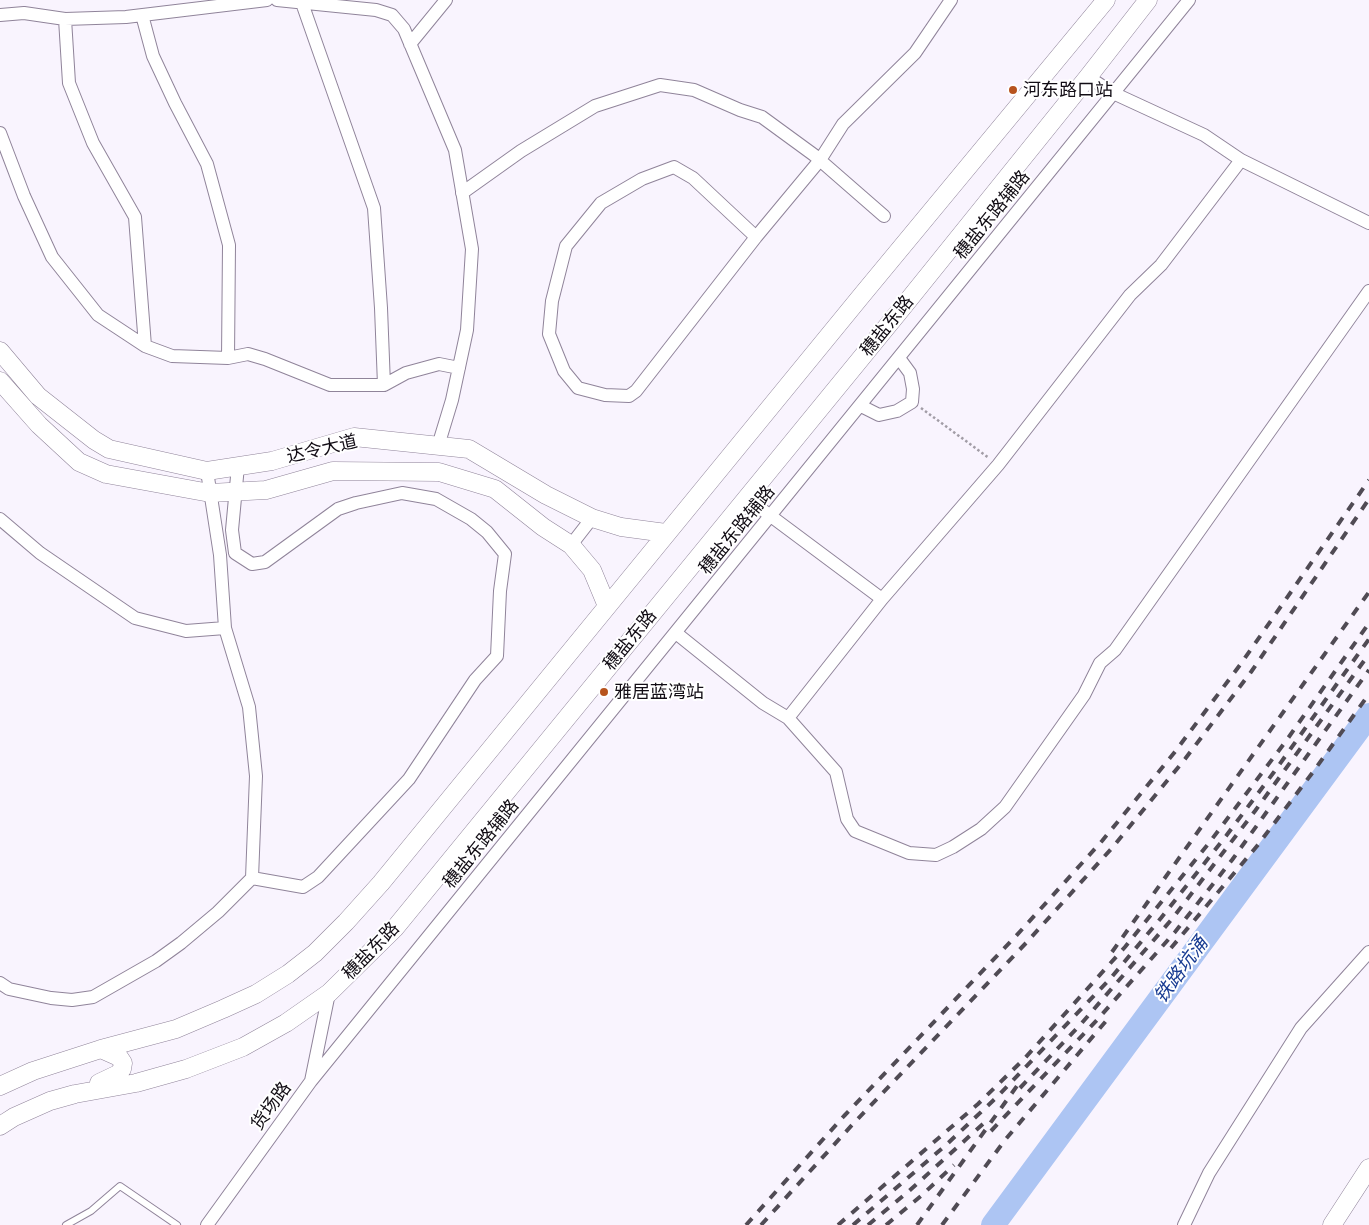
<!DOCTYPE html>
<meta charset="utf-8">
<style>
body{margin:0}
canvas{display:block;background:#f9f4fe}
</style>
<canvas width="1369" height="1225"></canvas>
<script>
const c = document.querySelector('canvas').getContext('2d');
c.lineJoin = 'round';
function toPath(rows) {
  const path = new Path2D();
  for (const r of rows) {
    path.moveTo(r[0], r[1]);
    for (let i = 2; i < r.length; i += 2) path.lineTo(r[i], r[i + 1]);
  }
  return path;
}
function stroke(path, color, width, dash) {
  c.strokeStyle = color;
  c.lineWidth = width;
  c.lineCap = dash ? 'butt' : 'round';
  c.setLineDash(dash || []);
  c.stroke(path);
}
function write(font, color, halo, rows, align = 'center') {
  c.font = font + ' "Asap Condensed","Noto Sans SC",sans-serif';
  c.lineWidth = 4;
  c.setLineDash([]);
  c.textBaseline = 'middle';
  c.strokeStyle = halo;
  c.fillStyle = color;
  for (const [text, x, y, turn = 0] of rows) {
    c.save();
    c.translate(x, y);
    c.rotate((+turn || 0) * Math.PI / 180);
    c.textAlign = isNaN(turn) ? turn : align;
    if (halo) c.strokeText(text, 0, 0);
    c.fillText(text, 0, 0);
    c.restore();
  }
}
stroke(toPath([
 [993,1225,1369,715]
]), '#adc5f3', 24);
const lane = toPath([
 [66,1225,91,1211,120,1186,177,1225]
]);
const street = toPath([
 [277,0,376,10,392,15,404,29,455,150,472,249,467,330,452,400,438,446],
 [302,3,374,208,381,308,384,385],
 [0,15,24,13,65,19,126,17,267,0],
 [142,15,153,56,175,103,207,164,229,245,228,358],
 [65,19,69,83,93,143,135,217,145,346],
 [410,44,446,0],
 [1088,77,1113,93,1204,135,1241,160,1369,223],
 [0,133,24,196,52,257,98,315,145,346,172,356,228,358,248,354,265,359,330,385,384,385,406,373,439,364,459,368],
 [462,193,521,151,595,106,660,85,694,90,740,110,762,117,814,155,884,216],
 [756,237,693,178,674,167,642,179,601,203,566,246,552,301,549,334,564,371,578,388,605,395,629,396,636,391,756,237,820,160,843,124,915,53,951,0],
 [861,406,879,415,897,411,912,402,913,389,910,373,899,358],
 [238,466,232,530,235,553,252,564,265,562,338,509,356,503,402,493,436,499,471,519,487,532,505,554,500,591,497,656,475,680,409,779,318,877,303,887,252,878],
 [749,494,760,508,882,599],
 [0,519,40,553,135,618,186,631,225,628],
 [571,545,592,518],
 [676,633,763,703,788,718,836,772,847,819,855,831,909,853,936,855,953,847,981,829,1005,807,1084,695,1100,663,1115,650,1369,291],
 [788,718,882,599,998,465,1130,295,1161,265,1241,160],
 [0,983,9,989,51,998,72,1000,93,997,156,961,181,943,218,912,252,878,256,776,249,707,225,628,220,555,207,471],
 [311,1081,1189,0],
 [207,1225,311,1081,329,993],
 [1184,1225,1209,1173,1301,1028,1369,952]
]);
const secondary = toPath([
 [0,351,38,396,94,440,109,449,207,471,272,461,354,437,469,449,546,495,592,518,621,527,666,533],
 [0,381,39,425,79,462,106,474,210,493,266,490,333,471,439,472,495,489,543,527,571,545,592,570,607,606],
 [99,1083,118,1074,122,1069,123,1063,119,1057,101,1049],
 [0,1086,33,1071,101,1049,176,1029,223,1009,256,994,288,974,315,953,346,922,381,883,862,295,1106,0],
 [0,1126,14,1117,50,1101,75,1094,136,1083,186,1069,243,1047,286,1023,329,993,395,928,898,313,1088,77,1148,0],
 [1332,1225,1369,1168]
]);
stroke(lane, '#90849a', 8);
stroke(street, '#90849a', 14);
stroke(secondary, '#90849a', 19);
stroke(toPath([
 [921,408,989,458]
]), '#a29da6', 2.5, [2.5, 2.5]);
stroke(lane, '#fff', 6);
stroke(street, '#fff', 12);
stroke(secondary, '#fff', 18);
stroke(toPath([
 [1171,948,1257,846,1313,772,1369,694],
 [1112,952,1369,592],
 [1020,1088,1081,1024,1172,919,1255,811,1369,654],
 [991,1131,1097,1020,1175,932,1232,860,1369,670],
 [746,1225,844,1116,1016,936,1102,841,1174,753,1240,665,1369,480],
 [761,1225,852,1125,1026,943,1112,848,1185,759,1251,672,1369,499],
 [838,1225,978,1104,1025,1058,1125,947,1209,843,1286,741,1369,623],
 [853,1225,946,1145,998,1096,1110,979,1161,918,1226,836,1274,772,1369,639],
 [868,1225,909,1191,984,1123],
 [886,1225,921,1196,954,1165],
 [917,1225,1022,1079],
 [942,1225,1005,1140,1106,1021]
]), '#504b54', 4, [9, 9]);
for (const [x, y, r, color] of [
 [1013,90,5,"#b7531e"],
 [604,692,5,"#b7531e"]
]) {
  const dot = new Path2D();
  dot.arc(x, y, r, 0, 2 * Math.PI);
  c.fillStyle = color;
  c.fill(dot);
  stroke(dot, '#fff', 2);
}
write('18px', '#110c14', '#fff', [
 ["河东路口站",1023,90],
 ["雅居蓝湾站",614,692]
], 'left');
write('18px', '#110c14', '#fff', [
 ["穗盐东路辅路",992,215,-51],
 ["穗盐东路",887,326,-51],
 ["达令大道",322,449,-13],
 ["穗盐东路辅路",737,530,-51],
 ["穗盐东路",630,640,-51],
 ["穗盐东路辅路",481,844,-51],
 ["穗盐东路",371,951,-46],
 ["货场路",271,1106,-54]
]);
write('italic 19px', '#183c92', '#fff', [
 ["铁路坑涌",1181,970,-54]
]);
</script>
